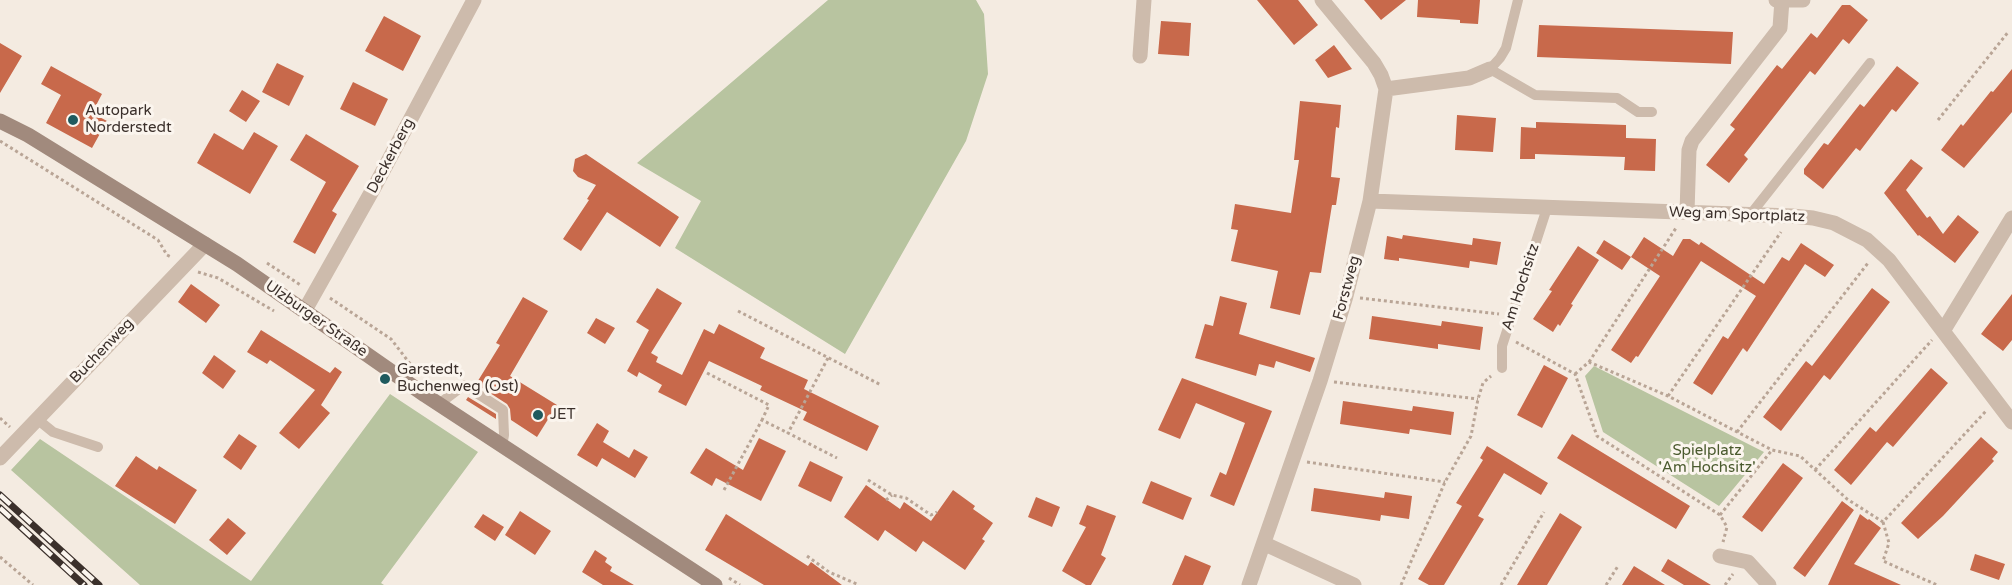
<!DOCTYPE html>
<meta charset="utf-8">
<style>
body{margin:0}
canvas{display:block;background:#f4ebe1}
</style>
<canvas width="2012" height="585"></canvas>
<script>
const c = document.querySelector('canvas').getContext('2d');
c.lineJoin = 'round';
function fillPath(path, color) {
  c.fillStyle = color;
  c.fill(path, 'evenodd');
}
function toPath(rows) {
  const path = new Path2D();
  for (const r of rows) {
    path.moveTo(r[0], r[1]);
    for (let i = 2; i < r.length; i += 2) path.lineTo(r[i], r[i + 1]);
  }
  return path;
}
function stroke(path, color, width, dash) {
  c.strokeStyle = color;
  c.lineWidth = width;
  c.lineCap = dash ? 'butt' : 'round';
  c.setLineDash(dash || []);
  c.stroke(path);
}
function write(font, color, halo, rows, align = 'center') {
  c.font = font + ' "Varela Round",sans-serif';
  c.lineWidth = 6;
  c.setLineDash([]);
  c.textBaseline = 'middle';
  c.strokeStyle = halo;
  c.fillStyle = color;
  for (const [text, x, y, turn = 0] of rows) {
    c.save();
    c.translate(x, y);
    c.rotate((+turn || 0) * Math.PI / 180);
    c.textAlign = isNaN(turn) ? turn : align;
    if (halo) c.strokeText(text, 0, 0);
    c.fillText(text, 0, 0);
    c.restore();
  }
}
fillPath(toPath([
 [828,0,976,0,984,14,988,74,966,141,845,354,675,248,701,201,637,163],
 [1594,366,1764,452,1719,506,1603,432,1585,376],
 [390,394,478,452,381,583,384,585,140,585,11,470,40,439,251,581]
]), '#b8c4a0');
fillPath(toPath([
 [1257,0,1298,0,1318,25,1294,45],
 [1364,0,1406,0,1381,20],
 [1418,0,1480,0,1478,24,1460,23,1460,20,1417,17],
 [1842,5,1850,5,1868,20,1849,44,1843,39,1815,75,1810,71,1744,155,1748,159,1729,183,1706,165,1735,129,1730,125,1777,65,1782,69,1811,33,1817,38],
 [384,16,421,36,403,71,365,51],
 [1161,21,1191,23,1189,56,1158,54],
 [1539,25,1733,32,1731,64,1537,57],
 [0,43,22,56,0,93],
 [1334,45,1352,69,1328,78,1315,60],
 [277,63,304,76,289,106,262,92],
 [51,66,102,94,92,113,107,121,92,148,46,123,61,95,41,84],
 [1897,66,1919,83,1896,112,1892,109,1860,151,1856,148,1823,189,1804,174,1804,169,1824,143,1828,145,1860,104,1864,107],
 [2012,69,2012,112,1964,168,1941,150,1961,124,1963,126,1991,91,1993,92],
 [353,82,388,99,375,126,340,109],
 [242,90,260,101,246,122,229,111],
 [1300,101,1341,105,1339,128,1336,127,1331,177,1340,178,1336,205,1332,205,1321,273,1310,272,1300,315,1270,308,1278,271,1231,261,1238,230,1231,229,1235,204,1291,213,1299,160,1294,160],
 [1457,115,1496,118,1493,152,1455,150],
 [1536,122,1626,125,1626,138,1656,139,1655,171,1624,170,1625,157,1535,154,1535,159,1520,159,1521,127,1536,128],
 [254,132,278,146,250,194,197,163,214,133,243,150],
 [306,134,359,166,332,211,337,214,315,254,293,242,326,182,290,160],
 [586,154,679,217,660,247,607,212,581,251,563,239,589,200,587,199,596,185,578,177,573,171,575,159],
 [1911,159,1923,168,1906,190,1927,218,1930,216,1943,234,1958,215,1979,232,1955,263,1919,235,1918,236,1884,193],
 [1403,235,1472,245,1473,238,1501,242,1497,265,1470,261,1469,268,1399,258,1399,261,1384,259,1387,236,1402,239],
 [1644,237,1673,256,1683,239,1690,239,1699,245,1701,242,1764,284,1782,257,1789,261,1801,243,1834,265,1825,277,1805,264,1747,352,1743,348,1712,395,1693,383,1723,336,1728,339,1756,296,1701,261,1638,357,1636,356,1631,363,1611,350,1660,276,1631,257],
 [1604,240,1631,257,1622,270,1596,253],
 [1578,246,1599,260,1571,304,1573,305,1560,326,1558,324,1553,332,1533,319,1552,291,1549,290],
 [191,284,220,305,206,323,178,302],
 [657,288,682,303,651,353,658,357,656,362,682,375,704,329,714,334,719,324,765,348,760,358,808,380,804,389,879,426,867,451,803,420,807,412,760,390,762,386,709,361,686,406,658,392,662,385,639,372,637,377,627,371,649,330,636,322],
 [1872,288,1890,302,1830,380,1824,375,1781,431,1763,417,1806,361,1812,366],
 [2012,294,2012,340,2003,351,1981,334],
 [1220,296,1247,303,1239,334,1315,358,1310,372,1276,361,1274,368,1259,364,1256,376,1195,358,1205,324,1213,326],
 [523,297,548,311,510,376,557,405,537,437,511,420,510,409,507,404,476,384,500,345,496,343],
 [1372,316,1441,326,1442,321,1483,327,1480,350,1438,344,1438,349,1369,339],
 [596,318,615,328,605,344,587,333],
 [261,330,330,373,335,367,342,372,321,405,330,413,299,449,279,433,315,390,270,360,267,364,247,352],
 [214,355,236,371,223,389,202,373],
 [1544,365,1568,378,1542,428,1517,415],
 [1931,368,1948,383,1893,447,1887,442,1851,485,1834,470,1870,427,1876,432],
 [1182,378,1272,411,1234,506,1210,496,1220,472,1226,475,1245,423,1196,403,1180,439,1158,430],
 [468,397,496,414,496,419,466,400],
 [1343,401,1412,411,1413,406,1454,412,1451,435,1410,429,1409,434,1340,424],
 [597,423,609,431,603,442,629,458,634,449,648,457,635,478,602,458,597,467,577,455],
 [239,434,257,446,241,470,223,457],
 [1572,434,1690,506,1676,529,1557,458],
 [1981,437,1998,452,1992,459,1994,461,1943,516,1918,539,1901,523],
 [759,438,786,451,761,501,716,478,712,486,690,473,706,448,743,470],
 [1487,446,1548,483,1541,495,1504,473,1478,516,1484,519,1444,585,1429,585,1418,579,1462,506,1456,503,1483,460,1480,458],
 [136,456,157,470,159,466,197,490,175,524,115,486],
 [810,461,843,477,831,502,798,486],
 [1783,463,1803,478,1762,532,1742,517],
 [1151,481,1192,498,1183,520,1142,503],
 [866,485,900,509,904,502,931,521,953,490,975,506,973,509,993,523,982,539,985,541,965,570,923,541,916,552,885,530,878,541,844,517],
 [1314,488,1384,498,1385,492,1412,496,1409,519,1381,515,1380,521,1311,511],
 [1036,497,1060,507,1052,527,1028,517],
 [1842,501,1854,510,1805,577,1793,568],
 [1087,505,1116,516,1101,555,1106,558,1091,585,1086,585,1062,571,1086,527,1079,524],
 [520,511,551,531,535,555,505,535],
 [1560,513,1582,527,1571,545,1547,585,1517,585],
 [483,514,504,527,495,541,474,527],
 [726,514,808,566,811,562,842,585,764,585,705,550],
 [1860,514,1868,520,1869,519,1881,528,1854,564,1901,585,1828,585],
 [228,518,246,533,227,555,209,540],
 [595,550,607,558,605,562,612,567,610,571,634,585,603,585,582,572],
 [1975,554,2005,564,1999,580,1970,570],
 [1185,555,1211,566,1203,585,1172,585],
 [1668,559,1711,585,1684,585,1661,571],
 [1634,566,1665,585,1622,585]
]), '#c8694b');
stroke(toPath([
 [1938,120,2009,31],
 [0,141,158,240,167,255,171,257],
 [267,263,302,286],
 [198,272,218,278,274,311],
 [330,298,391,339,411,365],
 [1360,298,1499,314],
 [738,311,881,385],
 [1516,342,1575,374,1597,436,1720,515,1727,527,1723,542],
 [828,358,788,433,837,458],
 [1589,362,1676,228],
 [707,373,769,405,762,420],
 [1575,374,1589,362,1668,396,1772,450,1800,456,1847,499,1883,522,1986,411],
 [1334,382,1478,399],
 [1668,396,1781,232],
 [0,418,10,427],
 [1737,432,1868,263],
 [1307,462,1445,482],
 [1815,470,1932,340],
 [868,480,892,495,906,498,931,515,937,512],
 [724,490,762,420,788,433],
 [886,500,892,495],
 [1720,515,1772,450],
 [1883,522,1889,543,1883,561,1937,585],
 [807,556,829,572,859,585],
 [0,557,33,585],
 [729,578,740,585],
 [1401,585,1445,482,1471,436,1478,399,1483,383,1491,376],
 [1501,585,1544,512],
 [1606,585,1618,566],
 [1725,585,1733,574]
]), '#b9a596', 3, [3, 3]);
stroke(toPath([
 [1518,0,1506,48,1500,58,1490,69,1535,95,1617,98,1638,112,1652,112],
 [1750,215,1870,63],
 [1502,368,1502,346,1547,208],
 [439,404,464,385,503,410,504,435,502,446],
 [37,419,53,432,98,447]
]), '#cdbbac', 10);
stroke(toPath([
 [1776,0,1803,0],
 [1140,56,1144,0],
 [1386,89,1469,78,1490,69],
 [1370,201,1792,216,1813,218,1834,223,1867,240,1889,260,2012,422],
 [1687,212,1689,150,1692,141,1780,28,1782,0],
 [305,310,376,184,474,0],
 [1943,331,2012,218],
 [1265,544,1354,585],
 [1720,556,1748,562,1769,585],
 [1249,585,1320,381,1346,296,1370,201,1386,89,1381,75,1374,63,1322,0]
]), '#cdbbac', 15);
stroke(toPath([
 [0,458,205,244]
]), '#cdbbac', 15);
stroke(toPath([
 [0,121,28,135,237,264,425,395,715,585]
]), '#a18a7d', 15);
const rail = toPath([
 [0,495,99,585],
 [0,508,84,585]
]);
stroke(rail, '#3b302b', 7);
stroke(rail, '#fbf5ee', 4.5, [14]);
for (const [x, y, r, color] of [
 [73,120,6,"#1f5a5e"],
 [385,379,6,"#1f5a5e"],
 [538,415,6,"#1f5a5e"]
]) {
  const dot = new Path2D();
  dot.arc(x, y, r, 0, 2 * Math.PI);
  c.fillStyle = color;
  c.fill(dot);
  stroke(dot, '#fbf5ee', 2);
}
write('15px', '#3b302b', '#fbf5ee', [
 ["Autopark",85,111],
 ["Norderstedt",85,128],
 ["Garstedt,",397,370],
 ["Buchenweg (Ost)",397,387],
 ["JET",550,415]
], 'left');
write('15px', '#3b302b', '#fbf5ee', [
 ["Deckerberg",391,156,-62],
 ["Weg am Sportplatz",1737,215,2],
 ["Am Hochsitz",1521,287,-72],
 ["Forstweg",1347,288,-75],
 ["Ulzburger Straße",316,319,35],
 ["Buchenweg",102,351,-46]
]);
write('15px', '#4a5a2e', '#fbf5ee', [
 ["Spielplatz",1707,451],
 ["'Am Hochsitz'",1707,468]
]);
</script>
